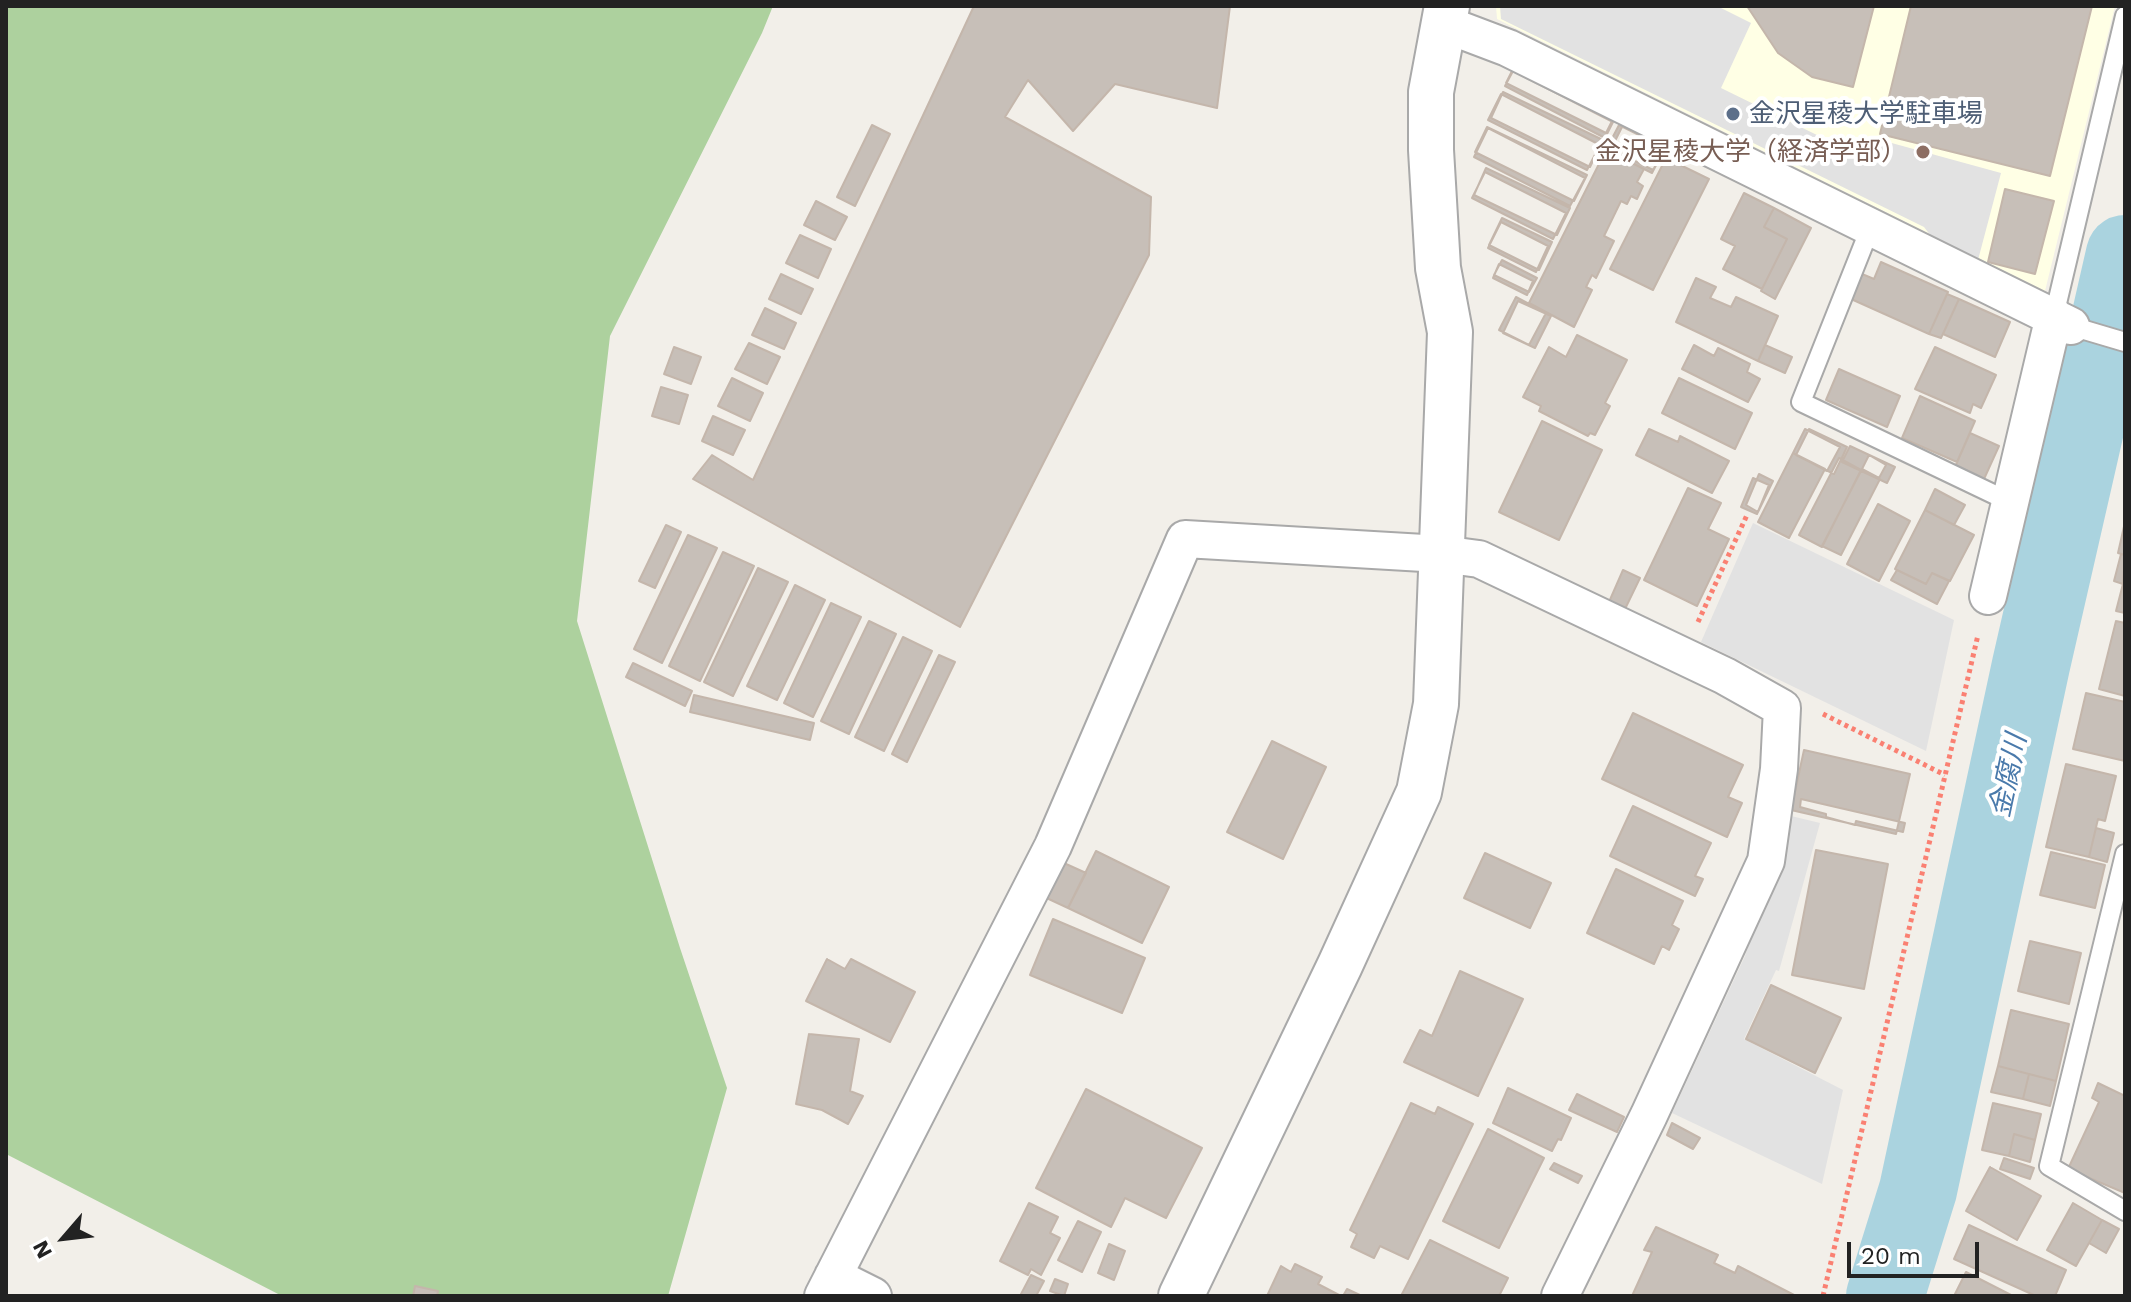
<!DOCTYPE html>
<meta charset="utf-8">
<style>
body{margin:0}
#map{position:relative;width:2131px;height:1302px;overflow:hidden;background:#f2efe9;font-family:"Work Sans",sans-serif}
canvas{display:block}
.frame{position:absolute;inset:0;border:8px solid #222;pointer-events:none}
.north{position:absolute;left:24px;top:1198px;width:80px;height:80px;-webkit-text-stroke:6px #fff;paint-order:stroke;rotate:242deg;font-size:22px;font-weight:700;line-height:32px;text-align:center;color:#222}
.north::after{content:'';display:block;margin:auto;width:28px;height:36px;background:#222;clip-path:polygon(50% 0,100% 100%,50% 72%,0 100%)}
.scale{position:absolute;left:1847px;top:1242px;width:132px;height:36px;box-sizing:border-box;border:4px solid #222;border-top:0;padding-left:10px;font-size:24px;line-height:28px;white-space:nowrap;color:#222;-webkit-text-stroke:6px #fff;paint-order:stroke}
</style>
<div id="map">
<canvas width="2131" height="1302"></canvas>
<div class="frame"></div>
<div class="north">N</div>
<div class="scale">20 m</div>
</div>
<script>
const c = document.querySelector('canvas').getContext('2d');
c.lineJoin = 'round';
function fillPath(path, color) {
  c.fillStyle = color;
  c.fill(path, 'evenodd');
}
function toPath(rows) {
  const path = new Path2D();
  for (const r of rows) {
    path.moveTo(r[0], r[1]);
    for (let i = 2; i < r.length; i += 2) path.lineTo(r[i], r[i + 1]);
  }
  return path;
}
function stroke(path, color, width, dash) {
  c.strokeStyle = color;
  c.lineWidth = width;
  c.lineCap = dash ? 'butt' : 'round';
  c.setLineDash(dash || []);
  c.stroke(path);
}
function write(font, color, halo, rows, align = 'center') {
  c.font = font + ' "Work Sans","Noto Sans JP",sans-serif';
  c.lineWidth = 8;
  c.setLineDash([]);
  c.textBaseline = 'middle';
  c.strokeStyle = halo;
  c.fillStyle = color;
  for (const [text, x, y, turn = 0] of rows) {
    c.save();
    c.translate(x, y);
    c.rotate((+turn || 0) * Math.PI / 180);
    c.textAlign = isNaN(turn) ? turn : align;
    if (halo) c.strokeText(text, 0, 0);
    c.fillText(text, 0, 0);
    c.restore();
  }
}
fillPath(toPath([
 [1496,6,2115,6,2045,291,1497,19]
]), '#ffffe5');
fillPath(toPath([
 [6,6,773,6,762,33,610,336,577,621,680,948,727,1088,668,1296,282,1296,6,1154]
]), '#add19e');
fillPath(toPath([
 [1500,6,1717,6,1751,23,1721,88,1870,161,1877,139,2001,173,1978,260,1931,236,1924,227,1501,19],
 [1753,523,1954,620,1926,751,1701,642],
 [1787,815,1820,823,1779,971,1776,970,1744,1039,1843,1090,1822,1184,1672,1113,1745,956,1774,865]
]), '#e2e2e2');
stroke(toPath([
 [1885,1296,1918,1190,2031,665,2125,254]
]), '#aad3df', 78);
const building = toPath([
 [974,6,1230,6,1217,108,1115,84,1073,131,1028,80,1005,117,1151,197,1149,255,960,627,693,479,712,455,753,480,974,6],
 [1747,6,1874,6,1853,87,1812,77,1778,53,1747,6],
 [1911,6,2092,6,2050,176,1880,134,1911,6],
 [1513,69,1613,119,1606,133,1506,83,1513,69],
 [1513,71,1613,122,1605,138,1505,86,1513,71],
 [1503,92,1603,140,1590,167,1491,118,1503,92],
 [1501,94,1600,145,1587,170,1488,120,1501,94],
 [872,125,890,134,855,206,837,197,872,125],
 [1619,125,1665,148,1652,173,1606,150,1619,125],
 [1623,125,1666,147,1653,170,1611,149,1623,125],
 [1487,127,1587,175,1574,201,1475,152,1487,127],
 [1488,128,1585,178,1570,206,1474,157,1488,128],
 [1606,150,1644,169,1637,182,1643,186,1637,199,1631,196,1627,204,1621,201,1604,236,1614,241,1596,278,1592,275,1586,287,1592,290,1574,327,1529,303,1606,150],
 [1666,158,1709,179,1653,290,1610,269,1666,158],
 [1486,168,1570,208,1557,235,1474,195,1486,168],
 [1485,172,1566,213,1553,239,1472,198,1485,172],
 [2005,189,2054,201,2035,274,1988,262,2005,189],
 [1744,193,1774,208,1764,227,1787,239,1762,289,1723,269,1735,246,1721,239,1744,193],
 [816,201,847,217,835,240,804,225,816,201],
 [1774,208,1811,228,1775,299,1761,291,1787,239,1764,227,1774,208],
 [1502,218,1552,242,1539,270,1489,245,1502,218],
 [1501,222,1548,246,1536,272,1488,248,1501,222],
 [800,235,831,249,818,278,786,263,800,235],
 [1502,260,1537,278,1529,292,1494,275,1502,260],
 [1881,262,1948,292,1929,334,1851,299,1862,274,1874,279,1881,262],
 [1499,264,1533,281,1527,295,1493,278,1499,264],
 [781,274,813,289,801,314,769,299,781,274],
 [1696,278,1716,287,1710,298,1731,307,1736,297,1778,316,1758,361,1676,322,1696,278],
 [1947,294,1959,299,1941,338,1929,334,1947,294],
 [1516,297,1546,313,1529,345,1499,330,1516,297],
 [1959,299,2010,322,1995,357,1943,334,1959,299],
 [1518,301,1551,316,1535,348,1503,333,1518,301],
 [765,308,796,323,784,349,752,335,765,308],
 [1577,335,1627,360,1605,403,1610,406,1595,435,1590,433,1588,436,1539,411,1541,406,1523,397,1549,347,1566,357,1577,335],
 [749,343,780,357,767,384,735,369,749,343],
 [1694,345,1714,356,1718,348,1750,364,1747,372,1760,379,1748,402,1682,369,1694,345],
 [1765,345,1792,357,1785,373,1758,361,1765,345],
 [674,347,701,357,691,384,664,374,674,347],
 [1935,347,1996,375,1981,408,1973,404,1970,413,1915,389,1935,347],
 [1839,369,1900,396,1887,427,1826,400,1839,369],
 [732,378,763,393,750,421,718,406,732,378],
 [1679,378,1752,413,1735,449,1662,413,1679,378],
 [661,387,688,395,679,424,652,416,661,387],
 [1920,396,1975,421,1957,462,1902,438,1920,396],
 [713,416,745,430,733,455,702,441,713,416],
 [1542,421,1602,450,1559,540,1499,512,1542,421],
 [1649,429,1678,442,1680,436,1729,461,1712,493,1636,455,1649,429],
 [1805,429,1840,447,1827,471,1793,453,1805,429],
 [1809,429,1847,447,1834,474,1796,455,1809,429],
 [1970,433,1999,446,1984,479,1955,467,1970,433],
 [1850,446,1895,467,1887,483,1842,462,1850,446],
 [1793,453,1825,469,1789,538,1758,522,1793,453],
 [1869,455,1886,465,1879,478,1862,469,1869,455],
 [1839,458,1861,470,1822,547,1799,535,1839,458],
 [1862,469,1880,479,1841,555,1822,546,1862,469],
 [1759,474,1773,481,1758,512,1746,505,1759,474],
 [1753,478,1769,485,1757,514,1741,507,1753,478],
 [1688,488,1721,503,1708,529,1729,539,1697,606,1644,580,1688,488],
 [1935,489,1965,505,1954,525,1925,510,1935,489],
 [1878,504,1910,521,1879,581,1847,564,1878,504],
 [1925,510,1974,535,1950,581,1932,573,1926,584,1895,569,1925,510],
 [2125,522,2125,555,2118,553,2125,522],
 [666,525,681,532,655,588,639,581,666,525],
 [688,535,717,548,662,663,634,649,688,535],
 [723,552,754,566,700,681,669,666,723,552],
 [2121,554,2125,555,2123,584,2114,581,2121,554],
 [758,568,788,582,733,696,704,682,758,568],
 [1623,570,1640,578,1625,609,1609,602,1623,570],
 [1897,570,1926,584,1932,573,1949,581,1937,604,1891,580,1897,570],
 [2125,576,2125,613,2116,611,2125,576],
 [795,585,825,600,777,700,747,686,795,585],
 [831,603,861,617,813,717,784,703,831,603],
 [869,621,896,634,849,734,821,721,869,621],
 [2116,621,2125,623,2125,696,2099,689,2116,621],
 [903,637,932,651,884,751,855,737,903,637],
 [939,655,955,662,907,762,892,754,939,655],
 [633,663,692,691,685,706,626,677,633,663],
 [2086,693,2125,702,2125,761,2073,749,2086,693],
 [694,695,814,723,810,740,690,712,694,695],
 [1633,713,1743,765,1728,797,1742,803,1727,837,1602,779,1633,713],
 [1272,741,1326,767,1283,859,1227,832,1272,741],
 [1804,750,1910,774,1896,834,1791,810,1804,750],
 [2066,764,2116,776,2105,821,2098,819,2089,857,2046,847,2066,764],
 [1801,799,1905,823,1903,832,1856,821,1855,825,1826,817,1826,814,1800,807,1801,799],
 [1633,806,1711,843,1695,876,1703,879,1695,896,1610,856,1633,806],
 [2096,828,2114,833,2107,862,2089,857,2096,828],
 [1816,850,1888,864,1864,989,1792,975,1816,850],
 [1096,851,1169,887,1142,943,1068,908,1096,851],
 [2051,852,2105,865,2095,908,2040,895,2051,852],
 [1485,853,1551,883,1530,928,1464,898,1485,853],
 [1055,859,1086,873,1068,908,1038,894,1055,859],
 [1616,869,1683,901,1672,925,1679,929,1669,950,1662,946,1654,964,1587,933,1616,869],
 [1053,919,1145,958,1122,1013,1030,975,1053,919],
 [2030,941,2081,953,2069,1004,2018,991,2030,941],
 [827,959,845,969,851,959,915,992,890,1042,806,1001,827,959],
 [1460,971,1523,999,1478,1096,1404,1062,1420,1030,1432,1036,1460,971],
 [1771,985,1841,1018,1815,1073,1746,1039,1771,985],
 [2011,1010,2069,1024,2056,1081,1998,1066,2011,1010],
 [809,1034,859,1039,850,1091,863,1096,848,1124,822,1110,796,1104,809,1034],
 [1998,1066,2029,1074,2023,1099,1991,1092,1998,1066],
 [2029,1074,2056,1081,2050,1106,2023,1099,2029,1074],
 [2098,1083,2125,1096,2125,1193,2068,1169,2099,1102,2092,1098,2098,1083],
 [1508,1088,1571,1118,1561,1140,1558,1139,1552,1151,1493,1123,1508,1088],
 [1086,1089,1202,1148,1166,1218,1125,1198,1111,1227,1036,1188,1086,1089],
 [1577,1094,1624,1117,1617,1132,1569,1110,1577,1094],
 [1411,1103,1435,1114,1438,1107,1473,1124,1408,1259,1380,1246,1374,1258,1351,1247,1357,1234,1350,1230,1411,1103],
 [1993,1103,2041,1114,2035,1140,2014,1134,2009,1156,1982,1150,1993,1103],
 [1672,1123,1700,1138,1693,1149,1667,1135,1672,1123],
 [1488,1129,1544,1158,1499,1248,1443,1221,1488,1129],
 [2014,1134,2035,1140,2030,1162,2009,1156,2014,1134],
 [2004,1158,2034,1168,2030,1179,2000,1169,2004,1158],
 [1554,1163,1582,1176,1578,1183,1550,1169,1554,1163],
 [1990,1167,2041,1196,2017,1240,1966,1211,1990,1167],
 [1029,1203,1058,1217,1050,1233,1060,1238,1041,1275,1031,1269,1028,1275,1000,1261,1029,1203],
 [2073,1203,2102,1220,2076,1266,2047,1250,2073,1203],
 [2102,1220,2119,1229,2106,1253,2089,1243,2102,1220],
 [1078,1221,1101,1232,1082,1272,1058,1260,1078,1221],
 [1969,1225,2066,1270,2055,1296,2036,1296,1954,1259,1969,1225],
 [1656,1227,1718,1255,1714,1263,1735,1273,1738,1266,1796,1296,1632,1296,1652,1252,1644,1250,1656,1227],
 [1430,1240,1508,1278,1499,1296,1401,1296,1430,1240],
 [1109,1244,1125,1251,1114,1280,1098,1273,1109,1244],
 [1295,1264,1322,1277,1318,1284,1341,1296,1267,1296,1281,1266,1291,1272,1295,1264],
 [1966,1272,2013,1296,1954,1296,1966,1272],
 [1031,1275,1044,1281,1036,1296,1020,1296,1031,1275],
 [1055,1279,1068,1284,1064,1296,1050,1291,1055,1279],
 [415,1286,438,1291,437,1296,413,1296,415,1286],
 [1347,1289,1362,1296,1343,1296,1347,1289]
]);
fillPath(building, '#c7bfb8');
stroke(building, '#c4b6ab', 2);
const service = toPath([
 [1871,226,1801,402,2010,502],
 [2054,316,2125,16],
 [2071,326,2125,342],
 [2125,854,2049,1166,2125,1211]
]);
const minor = toPath([
 [1442,23,1508,48,2071,326],
 [1988,596,2054,316],
 [833,1276,873,1296],
 [823,1296,1053,846,1185,539,1441,554,1479,559,1725,676,1782,708,1779,769,1766,861,1649,1115,1560,1296]
]);
const tertiary = toPath([
 [1181,1296,1340,965,1419,792,1436,704,1450,332,1438,268,1431,150,1431,92,1447,6]
]);
stroke(service, '#a9a9a9', 22);
stroke(minor, '#a9a9a9', 40);
stroke(tertiary, '#a9a9a9', 48);
stroke(toPath([
 [1698,622,1747,515],
 [1823,714,1945,775],
 [1823,1296,1978,635]
]), '#fa8072', 5, [4, 4]);
stroke(service, '#fff', 18);
stroke(minor, '#fff', 36);
stroke(tertiary, '#fff', 44);
for (const [x, y, r, color] of [
 [1733,114,8,"#5c6f8a"],
 [1923,152,8,"#8d6e63"]
]) {
  const dot = new Path2D();
  dot.arc(x, y, r, 0, 2 * Math.PI);
  c.fillStyle = color;
  c.fill(dot);
  stroke(dot, '#fff', 3);
}
write('26px', '#4e5e75', '#fff', [
 ["金沢星稜大学駐車場",1749,114]
], 'left');
write('26px', '#785e54', '#fff', [
 ["金沢星稜大学（経済学部）",1907,152]
], 'right');
write('italic 28px', '#4a7aab', '#fff', [
 ["金腐川",2009,776,-78]
]);
</script>
